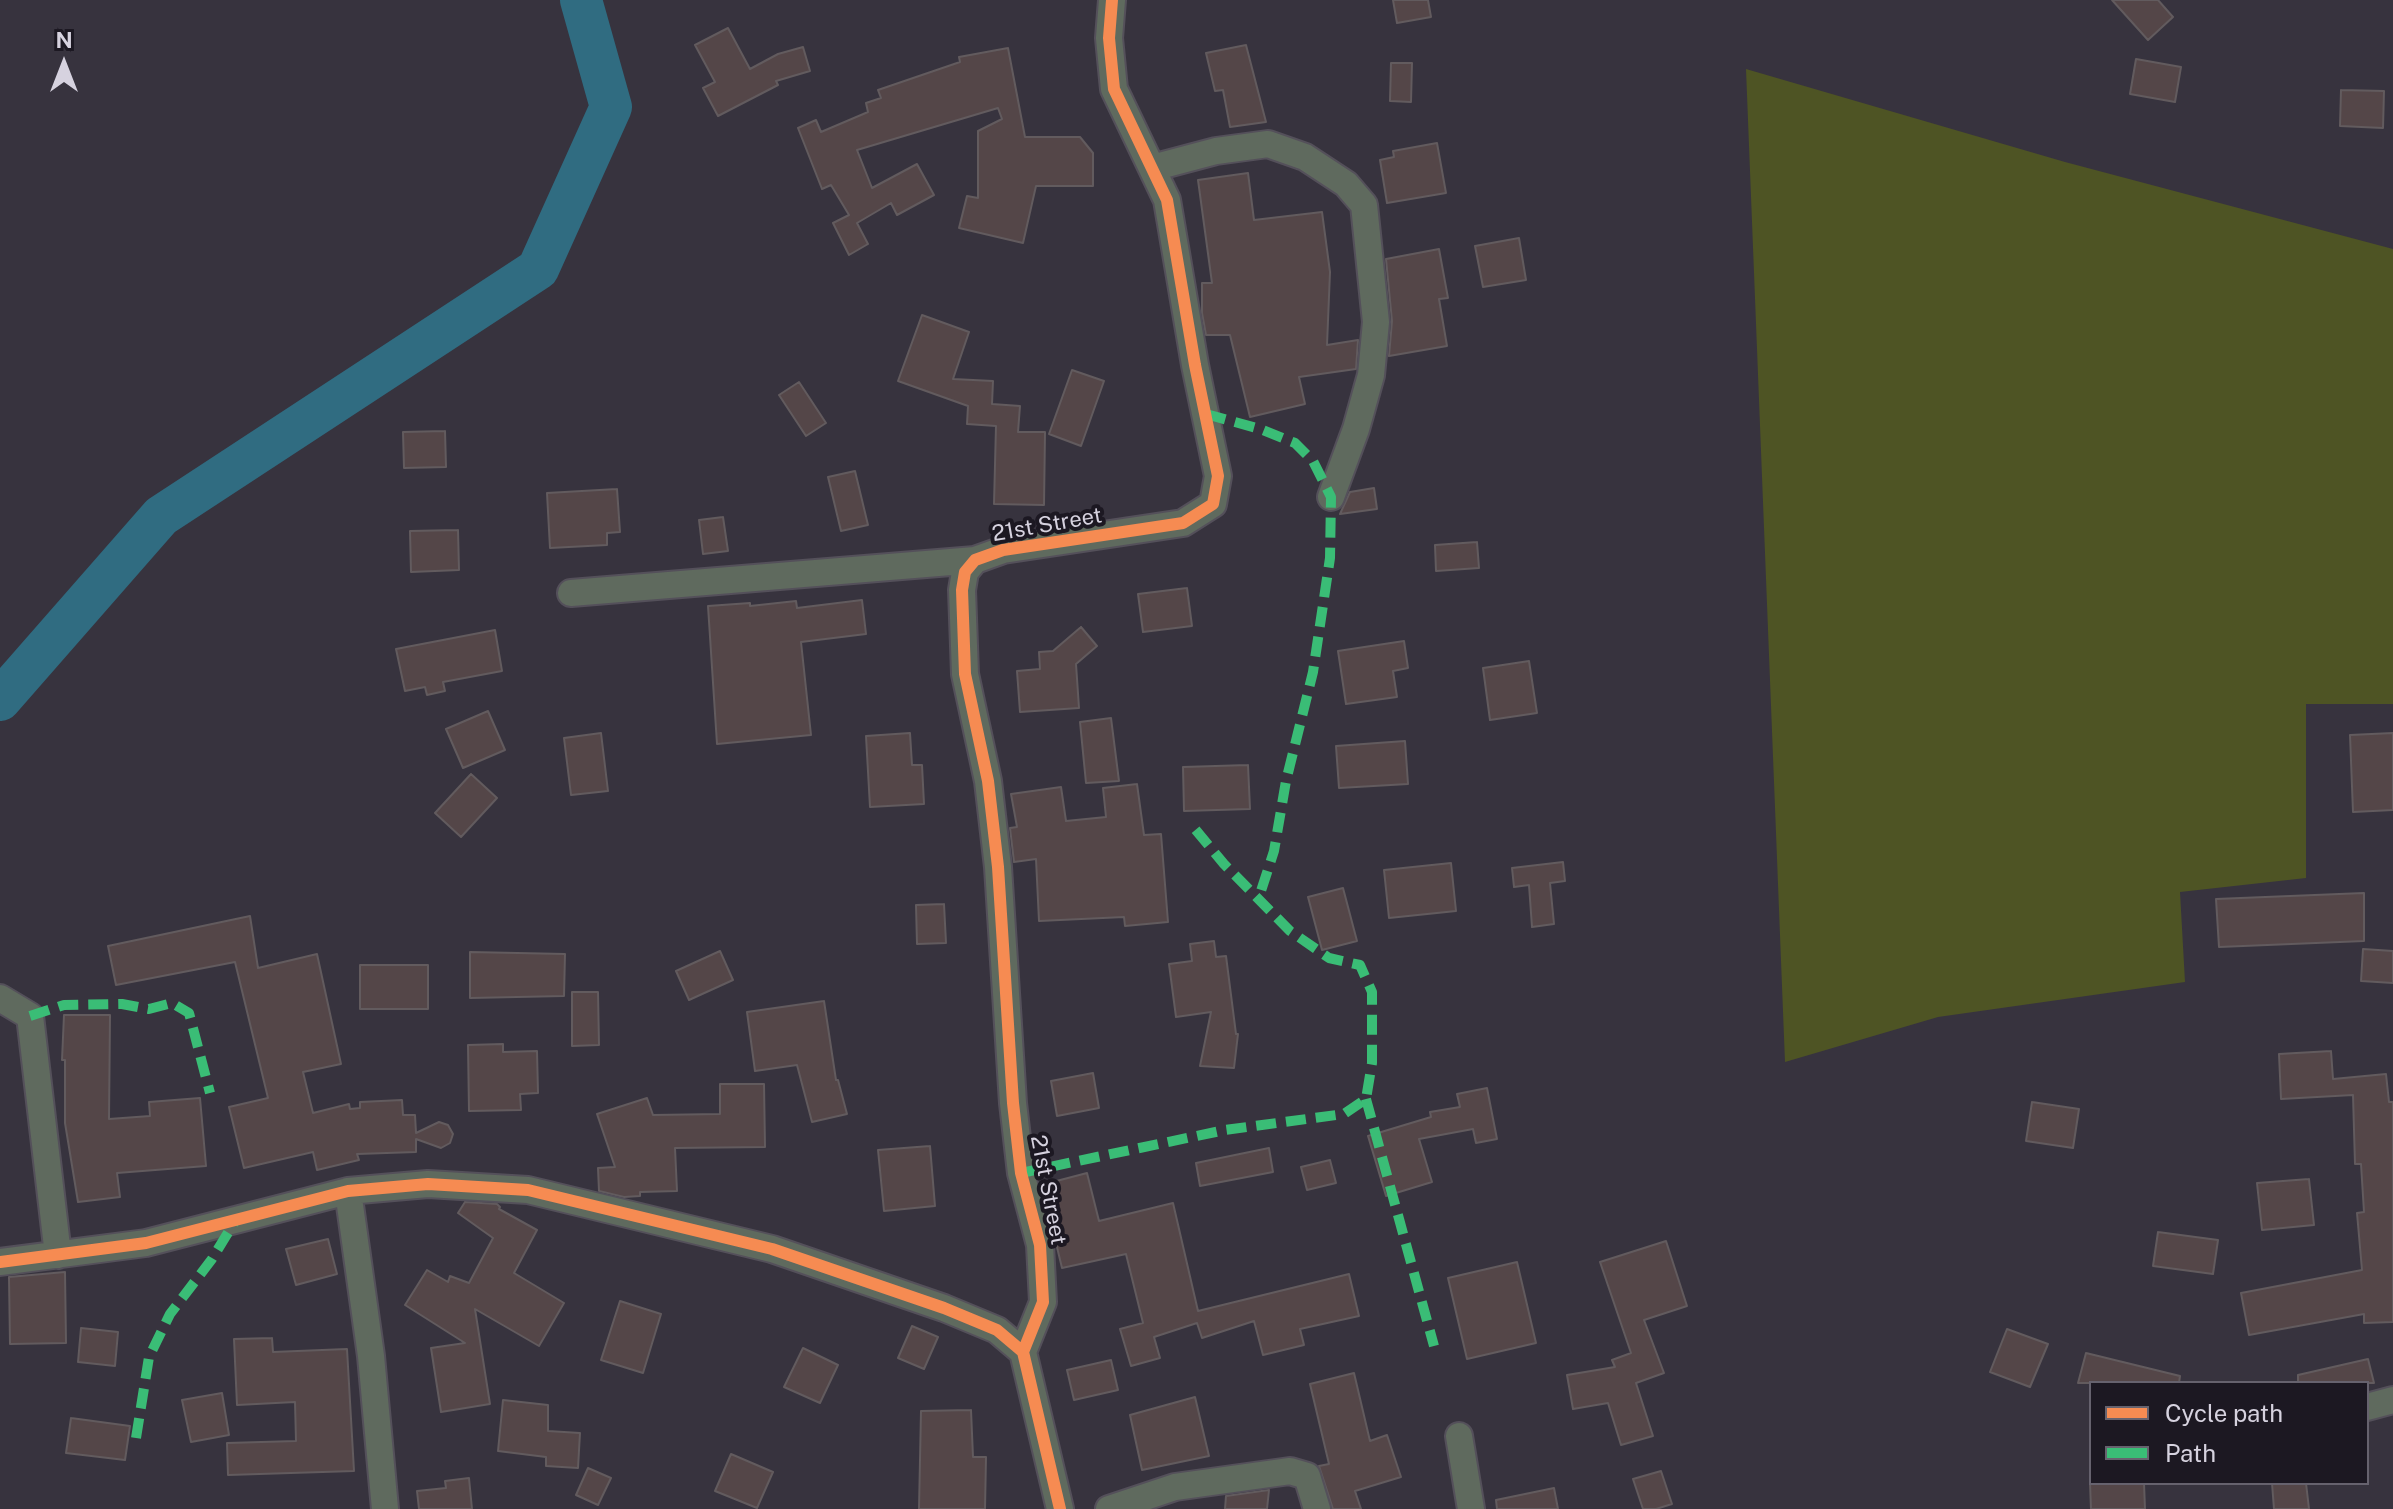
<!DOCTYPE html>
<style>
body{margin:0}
#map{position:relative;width:2393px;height:1509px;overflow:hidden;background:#37333e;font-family:"Public Sans",sans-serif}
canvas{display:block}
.legend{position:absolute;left:2089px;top:1381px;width:280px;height:104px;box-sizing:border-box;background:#1c1822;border:2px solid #66626e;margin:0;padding:10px 14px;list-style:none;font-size:24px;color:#d6d2df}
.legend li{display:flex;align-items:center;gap:16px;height:40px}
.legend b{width:40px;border:2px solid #66626e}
.north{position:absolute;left:24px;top:24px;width:80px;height:80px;-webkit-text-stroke:6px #1c1822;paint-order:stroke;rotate:0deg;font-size:22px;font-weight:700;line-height:32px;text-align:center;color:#d6d2df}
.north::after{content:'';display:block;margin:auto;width:28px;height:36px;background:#d6d2df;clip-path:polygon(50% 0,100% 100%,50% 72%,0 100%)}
</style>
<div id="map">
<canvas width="2393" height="1509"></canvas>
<ul class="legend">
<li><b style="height:10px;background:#f68b52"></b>Cycle path</li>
<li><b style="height:10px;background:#3abd76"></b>Path</li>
</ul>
<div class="north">N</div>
</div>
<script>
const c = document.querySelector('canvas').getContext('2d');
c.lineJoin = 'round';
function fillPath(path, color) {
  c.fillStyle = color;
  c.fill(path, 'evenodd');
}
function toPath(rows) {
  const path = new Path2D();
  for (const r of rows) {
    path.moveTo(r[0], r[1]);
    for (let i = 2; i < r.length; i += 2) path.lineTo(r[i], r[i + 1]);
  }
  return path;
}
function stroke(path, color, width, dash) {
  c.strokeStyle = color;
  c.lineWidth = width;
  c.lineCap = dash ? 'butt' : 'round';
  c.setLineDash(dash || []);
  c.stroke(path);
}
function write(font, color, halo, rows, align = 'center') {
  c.font = font + ' "Public Sans",sans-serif';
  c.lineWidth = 8;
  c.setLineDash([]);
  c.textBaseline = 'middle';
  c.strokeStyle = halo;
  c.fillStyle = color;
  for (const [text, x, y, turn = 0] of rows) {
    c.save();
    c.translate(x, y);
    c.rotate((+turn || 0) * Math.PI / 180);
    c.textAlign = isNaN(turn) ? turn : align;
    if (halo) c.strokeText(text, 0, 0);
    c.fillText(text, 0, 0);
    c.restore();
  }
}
fillPath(toPath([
 [1746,69,2065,162,2393,249,2393,704,2306,704,2306,878,2180,892,2185,982,1938,1017,1785,1062]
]), '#4e5424');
stroke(toPath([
 [0,700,161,516,538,269,611,107,581,0]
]), '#306c81', 42);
const building = toPath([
 [1393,0,1428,0,1431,17,1397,23,1393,0],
 [2112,0,2158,0,2173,17,2148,40,2112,0],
 [728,28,750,69,778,54,803,47,810,71,776,81,778,85,718,116,703,88,715,82,695,45,728,28],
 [1246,45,1266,122,1230,127,1223,90,1215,91,1206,53,1246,45],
 [1008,48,1025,137,1080,137,1093,153,1093,186,1036,186,1023,243,959,228,967,196,978,198,978,131,1002,119,998,108,857,150,872,188,917,164,934,195,897,215,891,203,857,223,868,244,849,255,833,223,849,215,831,185,822,189,798,128,816,120,821,132,868,112,866,103,881,98,878,90,960,62,959,57,1008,48],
 [2136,59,2181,67,2175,102,2130,94,2136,59],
 [1391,63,1412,63,1411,102,1390,101,1391,63],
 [2341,90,2384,91,2383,128,2340,126,2341,90],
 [1437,143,1446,193,1387,203,1380,160,1394,157,1393,151,1437,143],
 [1248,173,1254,220,1322,212,1330,272,1327,345,1358,340,1356,369,1299,377,1305,404,1250,417,1230,335,1206,335,1202,313,1202,283,1212,283,1198,180,1248,173],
 [1519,238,1526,280,1483,287,1475,246,1519,238],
 [1439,249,1448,298,1439,299,1447,346,1389,356,1392,321,1386,259,1439,249],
 [922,315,969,332,953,379,993,381,992,404,1020,406,1018,432,1045,432,1044,505,994,504,996,426,967,424,968,406,898,381,922,315],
 [1072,370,1104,381,1081,446,1049,434,1072,370],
 [799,382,826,423,806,436,779,395,799,382],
 [445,431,446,467,404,468,403,432,445,431],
 [855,471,868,525,841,531,828,477,855,471],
 [1374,488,1377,509,1340,514,1350,492,1374,488],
 [617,489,620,532,607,533,607,545,550,548,547,493,617,489],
 [723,517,728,551,703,554,699,520,723,517],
 [458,530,459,570,411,572,410,531,458,530],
 [1477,542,1479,568,1436,571,1435,545,1477,542],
 [1187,588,1192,626,1143,632,1138,594,1187,588],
 [862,600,866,634,801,642,811,735,717,744,708,606,750,603,750,606,796,601,797,608,862,600],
 [1081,627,1097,646,1076,664,1079,708,1020,712,1017,671,1040,669,1039,652,1053,651,1081,627],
 [495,630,502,671,443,682,445,691,427,695,425,687,405,691,396,649,495,630],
 [1404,641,1408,668,1393,671,1397,697,1346,704,1338,651,1404,641],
 [1529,661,1537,713,1490,720,1483,668,1529,661],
 [488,711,505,750,463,768,446,729,488,711],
 [1111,718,1119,781,1086,783,1080,722,1111,718],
 [601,733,608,791,571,795,564,738,601,733],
 [910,733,912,765,922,765,924,804,870,807,866,736,910,733],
 [2393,733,2393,810,2353,812,2350,735,2393,733],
 [1405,741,1408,784,1339,788,1336,746,1405,741],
 [1248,765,1250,809,1184,811,1183,767,1248,765],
 [471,774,497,798,461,837,435,813,471,774],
 [1137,784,1144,835,1161,834,1168,922,1125,926,1124,917,1039,921,1036,859,1014,862,1010,828,1017,827,1011,794,1061,787,1066,821,1106,817,1103,788,1137,784],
 [1563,862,1565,881,1550,883,1554,924,1532,927,1529,885,1514,887,1512,868,1563,862],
 [1451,863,1456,911,1389,918,1384,870,1451,863],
 [1343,888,1357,941,1322,950,1308,897,1343,888],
 [2364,893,2364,941,2219,947,2216,899,2364,893],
 [944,904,946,943,917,944,916,905,944,904],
 [250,916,258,968,317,954,341,1064,303,1072,313,1113,349,1104,350,1109,360,1108,360,1102,402,1100,403,1115,415,1115,416,1133,439,1122,448,1125,453,1134,450,1143,441,1148,416,1139,416,1152,357,1154,359,1160,317,1170,313,1152,244,1168,229,1107,268,1098,235,962,116,985,108,946,250,916],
 [1214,941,1216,957,1226,956,1236,1034,1238,1034,1234,1068,1200,1066,1211,1012,1176,1017,1169,964,1192,961,1190,944,1214,941],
 [2363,949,2393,951,2393,983,2361,981,2363,949],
 [720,951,733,980,689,1000,676,971,720,951],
 [470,952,565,954,564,996,470,998,470,952],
 [360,965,428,965,428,1009,360,1009,360,965],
 [572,992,598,992,599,1045,572,1046,572,992],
 [824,1001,836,1080,838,1080,847,1114,812,1122,797,1065,755,1071,747,1012,824,1001],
 [64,1015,110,1015,109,1119,150,1116,149,1102,200,1098,206,1166,117,1173,120,1197,78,1202,65,1123,65,1060,62,1060,64,1015],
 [503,1044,503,1052,537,1051,538,1093,520,1094,521,1110,469,1111,468,1045,503,1044],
 [2331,1051,2333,1079,2386,1074,2389,1102,2393,1102,2393,1322,2364,1323,2364,1314,2249,1335,2241,1293,2362,1270,2357,1213,2364,1212,2361,1164,2355,1164,2353,1095,2281,1099,2279,1054,2331,1051],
 [1093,1073,1099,1108,1057,1116,1051,1081,1093,1073],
 [720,1084,764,1084,765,1147,675,1148,677,1191,640,1192,640,1196,624,1197,599,1191,598,1168,615,1167,597,1114,647,1098,653,1115,720,1114,720,1084],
 [1487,1088,1497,1139,1476,1143,1473,1129,1419,1139,1432,1182,1386,1196,1368,1136,1431,1117,1430,1112,1460,1107,1457,1094,1487,1088],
 [2032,1102,2079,1109,2073,1148,2026,1141,2032,1102],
 [930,1146,935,1206,884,1211,878,1150,930,1146],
 [1269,1148,1273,1172,1200,1186,1196,1163,1269,1148],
 [1330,1160,1336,1183,1307,1190,1301,1167,1330,1160],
 [1087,1173,1099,1221,1173,1203,1198,1311,1349,1274,1359,1316,1300,1329,1304,1345,1263,1355,1254,1321,1202,1338,1197,1323,1154,1337,1160,1358,1131,1366,1120,1329,1143,1323,1126,1254,1062,1268,1050,1218,1054,1217,1045,1184,1087,1173],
 [2309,1179,2314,1225,2262,1230,2257,1183,2309,1179],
 [465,1202,497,1204,500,1207,499,1209,537,1230,514,1273,564,1303,539,1346,475,1309,490,1404,441,1412,431,1348,465,1343,405,1305,427,1270,448,1282,450,1276,469,1283,493,1238,458,1213,465,1202],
 [2158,1232,2218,1240,2213,1274,2153,1266,2158,1232],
 [328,1239,337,1274,296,1285,286,1249,328,1239],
 [1666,1241,1687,1306,1644,1320,1664,1373,1636,1383,1653,1436,1621,1445,1608,1403,1573,1409,1567,1375,1615,1367,1612,1360,1631,1353,1600,1262,1666,1241],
 [1517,1262,1536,1343,1467,1359,1448,1278,1517,1262],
 [65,1272,66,1343,10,1344,9,1277,65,1272],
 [620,1301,661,1314,643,1373,601,1360,620,1301],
 [912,1326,938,1337,924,1369,898,1358,912,1326],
 [81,1328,118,1332,115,1366,78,1362,81,1328],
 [2007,1329,2048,1344,2030,1387,1990,1372,2007,1329],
 [272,1338,273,1352,347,1349,354,1471,228,1475,227,1443,296,1441,295,1402,237,1405,234,1339,272,1338],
 [803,1348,838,1365,820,1403,784,1387,803,1348],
 [2086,1353,2180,1376,2179,1383,2078,1383,2086,1353],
 [2368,1359,2374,1383,2298,1383,2298,1375,2368,1359],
 [1111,1360,1118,1390,1074,1400,1067,1370,1111,1360],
 [1354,1373,1370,1441,1387,1435,1401,1477,1355,1491,1361,1509,1333,1509,1319,1466,1329,1464,1310,1384,1354,1373],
 [222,1393,229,1435,191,1442,182,1400,222,1393],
 [1195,1397,1209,1456,1142,1470,1130,1415,1195,1397],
 [503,1400,548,1405,548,1431,580,1433,578,1468,546,1466,546,1457,498,1451,503,1400],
 [971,1410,973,1457,986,1457,985,1509,919,1509,921,1411,971,1410],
 [71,1418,130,1426,125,1460,66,1453,71,1418],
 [731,1454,773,1472,757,1508,715,1491,731,1454],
 [588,1468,611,1478,598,1505,576,1495,588,1468],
 [1661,1471,1672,1504,1656,1509,1643,1509,1633,1479,1661,1471],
 [469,1478,472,1509,419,1509,417,1491,446,1488,445,1481,469,1478],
 [2090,1483,2144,1483,2145,1509,2091,1509,2090,1483],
 [2272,1483,2306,1483,2309,1509,2274,1509,2272,1483],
 [1554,1488,1558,1509,1497,1509,1496,1500,1554,1488],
 [1269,1490,1267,1509,1225,1509,1226,1496,1269,1490]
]);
fillPath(building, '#544648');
stroke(building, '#625b5e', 2);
const street = toPath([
 [1152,168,1216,151,1268,144,1305,157,1346,184,1364,205,1376,322,1371,375,1356,429,1331,497],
 [571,593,975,560],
 [0,998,30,1016,58,1255],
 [348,1191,371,1356,385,1509],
 [0,1262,146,1243,348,1191,428,1184,528,1190,772,1249,944,1308,997,1330,1023,1352,1060,1509],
 [1023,1352,1043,1302,1040,1245,1021,1173,1013,1103,998,867,988,781,965,674,962,590,965,572,975,560,1003,550,1183,523,1213,504,1218,476,1195,365,1167,200,1114,89,1109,38,1112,0],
 [2367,1407,2393,1400],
 [1459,1436,1471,1509],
 [1109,1509,1175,1487,1290,1471,1307,1476,1317,1509]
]);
stroke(street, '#54505a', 30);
stroke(street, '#5f6a5e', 26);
stroke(toPath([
 [1206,414,1260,429,1295,443,1313,461,1331,497,1330,558,1313,672,1286,781,1274,851,1259,897],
 [30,1016,64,1005,122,1004,149,1009,172,1003,189,1013,210,1093],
 [1366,1099,1434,1346],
 [1021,1173,1225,1130,1344,1114,1366,1099,1372,1063,1372,992,1360,965,1329,958,1290,931,1224,864,1195,829],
 [136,1438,149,1357,170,1314,212,1259,235,1221]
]), '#3abd76', 10, [20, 10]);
stroke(toPath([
 [0,1262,146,1243,348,1191,428,1184,528,1190,772,1249,944,1308,997,1330,1023,1352,1060,1509],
 [1023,1352,1043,1302,1040,1245,1021,1173,1013,1103,998,867,988,781,965,674,962,590,965,572,975,560,1003,550,1183,523,1213,504,1218,476,1195,365,1167,200,1114,89,1109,38,1112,0]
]), '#f68b52', 12);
write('22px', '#d6d2df', '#1c1822', [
 ["21st Street",1047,525,-10],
 ["21st Street",1048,1190,79]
]);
</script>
